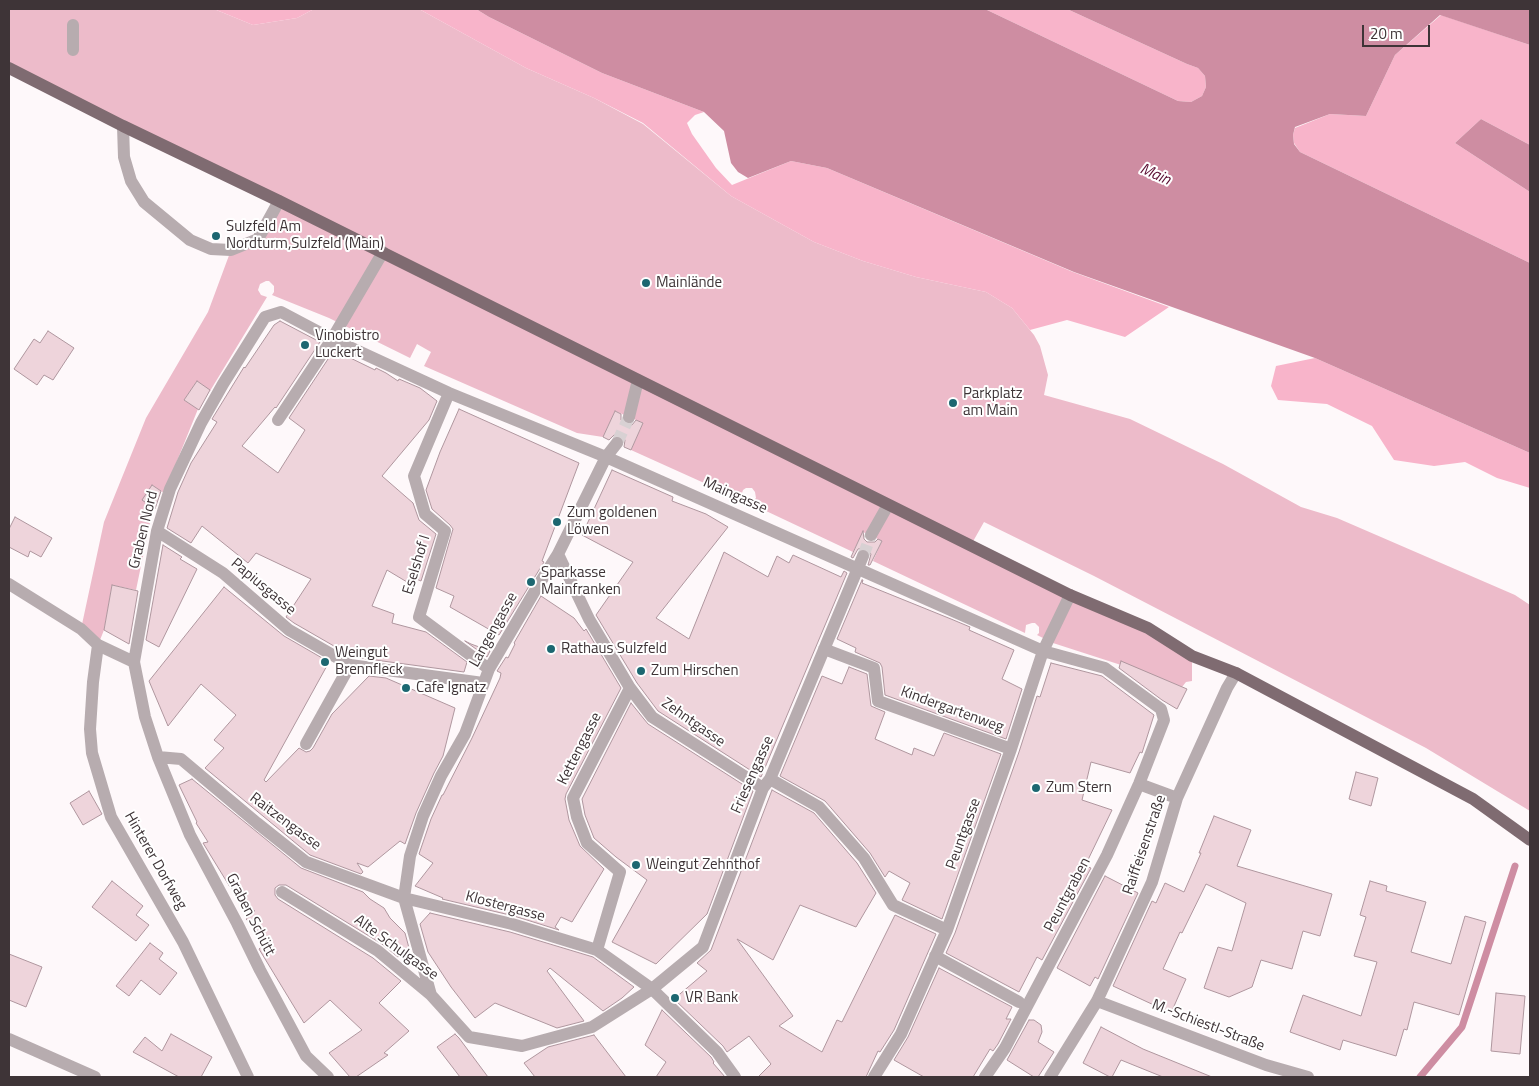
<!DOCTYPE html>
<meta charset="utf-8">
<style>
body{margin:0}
#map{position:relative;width:1539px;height:1086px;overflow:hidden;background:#fef8fa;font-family:"Titillium Web",sans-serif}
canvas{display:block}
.frame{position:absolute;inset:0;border:10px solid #3e3437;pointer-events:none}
.scale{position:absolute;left:1362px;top:25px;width:68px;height:22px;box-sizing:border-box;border:2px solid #3e3437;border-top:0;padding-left:6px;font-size:15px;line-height:18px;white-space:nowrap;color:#3e3437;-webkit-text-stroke:4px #fff;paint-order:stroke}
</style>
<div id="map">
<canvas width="1539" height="1086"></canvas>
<div class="frame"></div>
<div class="scale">20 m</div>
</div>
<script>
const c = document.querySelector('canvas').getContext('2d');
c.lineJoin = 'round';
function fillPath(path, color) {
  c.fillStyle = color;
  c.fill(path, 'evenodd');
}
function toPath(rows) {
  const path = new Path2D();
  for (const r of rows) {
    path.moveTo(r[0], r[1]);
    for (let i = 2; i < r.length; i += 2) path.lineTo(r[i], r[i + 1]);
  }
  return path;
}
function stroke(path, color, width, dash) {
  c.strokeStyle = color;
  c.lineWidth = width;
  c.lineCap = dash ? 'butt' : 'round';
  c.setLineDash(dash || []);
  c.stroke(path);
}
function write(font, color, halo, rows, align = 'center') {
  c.font = font + ' "Titillium Web",sans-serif';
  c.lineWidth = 4;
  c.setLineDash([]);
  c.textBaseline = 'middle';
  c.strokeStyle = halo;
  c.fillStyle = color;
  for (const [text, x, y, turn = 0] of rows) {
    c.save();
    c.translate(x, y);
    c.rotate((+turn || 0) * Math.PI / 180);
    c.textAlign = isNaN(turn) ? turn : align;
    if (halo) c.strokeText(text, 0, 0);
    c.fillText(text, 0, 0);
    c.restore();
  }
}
fillPath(toPath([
 [9,9,214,9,253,25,297,18,314,9,419,9,526,68,594,98,643,124,731,196,814,242,863,261,916,277,986,292,1012,308,1034,335,1040,346,1048,375,1044,395,1130,419,1223,464,1301,507,1337,518,1515,595,1530,605,1530,811,1426,748,1094,576,984,522,971,545,1192,656,1192,681,1186,682,1182,687,1155,676,1053,643,1037,635,1039,633,1039,627,1035,623,1032,623,1026,625,1025,633,873,561,882,541,863,532,853,552,747,502,752,502,756,498,755,492,752,488,746,488,743,490,741,496,744,501,631,450,643,423,615,411,603,437,577,433,424,366,431,352,417,344,410,358,329,318,272,295,274,292,274,286,269,281,266,281,260,284,258,290,261,295,267,297,210,391,197,381,184,400,198,409,164,493,152,485,153,508,136,590,112,585,104,630,98,645,81,629,104,522,146,418,208,312,231,250,258,239,279,201,9,68]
]), '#edbbca');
fillPath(toPath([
 [214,9,314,9,297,18,253,25],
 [419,9,476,9,489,17,602,73,704,112,695,115,687,123,692,134,716,168,732,185,791,161,827,168,1073,272,1169,307,1125,337,1067,320,1030,330,1012,308,986,292,916,277,863,261,814,242,731,196,643,123,594,98,526,68],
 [985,9,1067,9,1187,64,1198,68,1205,76,1206,87,1202,96,1191,102,1178,101],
 [1441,15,1530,45,1530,145,1481,119,1455,143,1530,192,1530,263,1300,152,1294,143,1293,135,1295,128,1330,114,1366,116,1395,55],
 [1315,358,1530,453,1530,488,1497,478,1465,462,1434,466,1394,460,1372,426,1327,404,1278,400,1271,386,1276,366]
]), '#f8b4ca');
fillPath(toPath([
 [476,9,985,9,1178,101,1191,102,1202,96,1206,87,1205,76,1198,68,1187,64,1067,9,1530,9,1530,45,1440,15,1395,55,1366,116,1330,114,1295,127,1293,135,1294,144,1300,152,1530,263,1530,453,1315,358,1074,272,827,168,791,161,748,178,738,172,731,163,724,131,704,112,602,73,489,17],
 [1481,119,1530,145,1530,192,1455,143]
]), '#ce8da2');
stroke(toPath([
 [1420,1077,1462,1027,1515,866]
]), '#ce8da2', 7);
const building = toPath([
 [280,321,320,342,276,408,275,407,242,446,278,473,305,430,289,418,334,350,375,370,376,368,386,373,398,381,399,379,420,388,437,401,429,420,382,476,413,503,419,520,436,534,421,581,414,578,412,585,387,570,372,606,394,614,392,623,426,632,467,662,464,672,353,657,294,623,286,617,311,579,256,553,248,563,202,526,191,543,167,528,178,492,191,463,217,422,212,419,244,367,245,368,274,325,280,321],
 [48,331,74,348,53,380,44,375,37,385,14,369,34,339,40,343,48,331],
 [197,381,210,390,199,410,184,400,197,381],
 [459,409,579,463,542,561,544,562,499,635,450,607,454,596,436,588,453,529,450,525,432,509,426,490,440,452,459,409],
 [615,411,621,414,621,420,627,425,632,425,636,420,643,423,631,450,624,447,625,440,622,436,614,435,609,440,603,437,615,411],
 [612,470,673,497,672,501,706,514,728,527,656,618,689,639,724,552,768,577,777,556,789,563,793,555,841,577,844,571,847,573,761,777,658,711,637,683,596,615,633,562,582,535,612,470],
 [152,485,161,491,155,509,142,500,152,485],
 [15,517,52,538,41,557,30,551,28,557,9,547,9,529,15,517],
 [863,531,864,539,867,542,875,542,878,539,882,541,870,565,868,565,871,554,867,549,862,548,858,549,853,558,851,557,863,531],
 [163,545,182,557,180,559,197,569,159,647,146,640,163,545],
 [862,580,863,580,862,583,951,619,970,627,969,630,1014,650,1002,679,1022,689,1006,739,885,695,882,667,880,663,855,652,856,648,837,639,862,580],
 [112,585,138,591,129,644,104,630,112,585],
 [224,587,284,636,329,662,264,780,266,782,299,748,306,752,310,751,313,748,332,714,369,676,386,678,455,708,443,756,434,773,416,813,405,844,400,841,368,867,357,863,363,872,361,874,310,855,205,768,224,748,214,740,236,715,201,684,168,726,149,681,224,587],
 [541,596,574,618,584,631,586,629,621,688,566,794,565,799,569,820,580,846,604,869,572,922,561,917,555,927,559,930,514,916,442,899,443,898,415,886,433,863,419,854,431,819,442,795,443,795,472,738,500,678,501,673,497,671,506,657,508,658,515,644,514,643,541,596],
 [465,641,471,644,490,651,487,657,465,641],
 [1121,661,1187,689,1177,709,1162,700,1119,668,1121,661],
 [1051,663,1102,676,1154,715,1142,753,1140,752,1130,773,1091,762,1082,800,1112,810,1085,866,1091,868,1042,960,1037,957,1019,992,946,953,955,933,1019,752,1037,696,1040,697,1051,663],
 [849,667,867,674,871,706,885,712,875,739,912,755,914,748,934,756,944,733,1001,754,942,919,902,900,910,883,889,871,885,877,870,853,825,801,780,776,822,676,842,684,849,667],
 [631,703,648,724,753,791,707,914,656,964,612,942,647,880,616,857,594,838,585,815,582,799,631,703],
 [1356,772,1378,778,1371,806,1349,799,1356,772],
 [192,779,301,868,363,892,370,899,384,908,390,918,405,933,409,948,398,957,382,944,286,885,279,885,275,888,275,895,278,899,373,958,401,981,379,1003,409,1031,384,1053,388,1055,356,1077,350,1077,329,1053,362,1030,330,1000,304,1023,259,949,267,941,246,919,255,911,230,887,203,843,208,842,196,823,197,822,179,785,192,779],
 [772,790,814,813,857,863,876,893,856,927,800,905,773,960,737,939,793,1016,779,1026,822,1052,837,1020,842,1022,895,915,936,934,894,1030,880,1052,878,1051,866,1077,758,1077,771,1064,749,1036,727,1052,723,1046,674,999,707,971,697,963,711,950,772,790],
 [89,791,102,814,83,825,70,803,89,791],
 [1214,816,1251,830,1237,866,1332,894,1320,936,1303,931,1292,969,1261,960,1252,987,1229,997,1204,988,1218,947,1232,951,1246,903,1206,884,1182,933,1180,932,1163,969,1186,979,1171,1013,1113,986,1152,901,1156,903,1165,883,1184,892,1201,853,1199,853,1214,816],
 [1105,876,1138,893,1098,979,1095,977,1090,986,1057,968,1105,876],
 [112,881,143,906,136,915,149,925,136,941,92,907,112,881],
 [1370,881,1387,886,1386,891,1426,902,1411,952,1451,964,1465,916,1486,922,1459,1015,1414,1002,1407,1030,1404,1029,1396,1056,1343,1040,1340,1050,1290,1032,1303,995,1361,1016,1377,962,1354,956,1366,917,1360,915,1370,881],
 [430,913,510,932,593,957,634,987,622,998,603,1011,550,968,547,971,584,1021,557,1028,495,1003,475,1018,451,987,428,952,420,924,430,913],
 [150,943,163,953,159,959,177,973,160,995,141,980,129,996,116,986,150,943],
 [9,954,42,967,26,1007,9,1000,9,954],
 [939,968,1012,1007,1006,1019,1011,1019,998,1044,993,1051,990,1049,973,1077,924,1077,894,1060,908,1037,939,968],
 [1496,993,1525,996,1520,1054,1491,1051,1496,993],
 [662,1010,711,1057,714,1062,713,1063,725,1077,656,1077,666,1062,645,1045,662,1010],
 [1029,1020,1034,1020,1041,1025,1042,1032,1038,1042,1054,1052,1038,1077,1034,1077,1007,1060,1029,1020],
 [1101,1027,1143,1049,1212,1077,1163,1077,1121,1060,1112,1077,1110,1077,1083,1063,1101,1027],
 [171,1034,212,1057,201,1077,179,1077,133,1052,145,1037,162,1051,171,1034],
 [455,1034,459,1038,488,1077,460,1077,437,1047,455,1034],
 [594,1035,626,1077,535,1077,524,1063,548,1047,594,1035]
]);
fillPath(building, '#eed4db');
stroke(building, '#af969e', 1);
stroke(toPath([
 [617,443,629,417],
 [863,556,871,535]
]), '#d8d1d3', 12, [12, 6]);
stroke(toPath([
 [73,50,73,25],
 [123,126,124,157,131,181,144,202,190,240,211,249,231,250,258,239,279,201],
 [449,393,414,476,425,514,445,531,419,617,489,669],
 [629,417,638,380],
 [278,420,332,339,383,252],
 [157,531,223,573,289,630,350,665,483,683],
 [871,535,888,505],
 [558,554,589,619,630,688,652,717,763,788],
 [9,584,81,629,98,645,134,662],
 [98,645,93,682,90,729,92,753,111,817,183,942,248,1077],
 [824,649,874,668,878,701,1011,749],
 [306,744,350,665],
 [158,757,181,759,257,823,306,862,404,898,512,924,597,950,652,989,717,1052,735,1077],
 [770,779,819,807,864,858,893,905,947,930],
 [1139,784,1177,798],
 [282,892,378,951,431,995,469,1037,522,1046,592,1027,652,989,703,947,763,788,770,779,863,556],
 [597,950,620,872,587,843,577,817,573,798,630,688],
 [935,956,1019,1002],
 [431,995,404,898,410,856,423,816,441,776,465,734,489,669,536,589,558,554,606,457,617,443],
 [1097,1001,1266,1065,1308,1077],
 [9,1039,95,1077],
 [328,1077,306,1056,260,970,237,923,190,835,158,757,145,717,134,662,157,531,170,489,201,423,223,384,265,317,281,312,332,339,449,393,606,457,1043,651,1105,668,1161,709,1164,720,1139,784,1107,855,1005,1048,985,1077],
 [874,1077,901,1034,947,930,1011,749,1043,651,1070,595],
 [1050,1077,1097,1001,1152,882,1177,798,1227,688,1236,673]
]), '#b7acaf', 12);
stroke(toPath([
 [9,68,123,126,279,201,1070,595,1148,628,1192,656,1236,673,1473,799,1530,840]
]), '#7f6b71', 12);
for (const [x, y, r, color] of [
 [216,236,5,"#1c6771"],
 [646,283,5,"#1c6771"],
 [305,345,5,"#1c6771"],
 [953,403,5,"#1c6771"],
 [557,522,5,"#1c6771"],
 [531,582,5,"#1c6771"],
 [551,649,5,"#1c6771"],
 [325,662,5,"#1c6771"],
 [641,671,5,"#1c6771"],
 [406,688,5,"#1c6771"],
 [1036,788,5,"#1c6771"],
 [636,865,5,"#1c6771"],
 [675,998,5,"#1c6771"]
]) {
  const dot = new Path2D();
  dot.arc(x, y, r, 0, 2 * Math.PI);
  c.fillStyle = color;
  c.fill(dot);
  stroke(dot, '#fff', 2);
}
write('15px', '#3e3437', '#fff', [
 ["Sulzfeld Am",226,227],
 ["Nordturm,Sulzfeld (Main)",226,244],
 ["Mainlände",656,283],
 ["Vinobistro",315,336],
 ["Luckert",315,353],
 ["Parkplatz",963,394],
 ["am Main",963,411],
 ["Zum goldenen",567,513],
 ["Löwen",567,530],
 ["Sparkasse",541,573],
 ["Mainfranken",541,590],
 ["Rathaus Sulzfeld",561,649],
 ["Weingut",335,653],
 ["Brennfleck",335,670],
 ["Zum Hirschen",651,671],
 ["Cafe Ignatz",416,688],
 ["Zum Stern",1046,788],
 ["Weingut Zehnthof",646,865],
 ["VR Bank",685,998]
], 'left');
write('15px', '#3e3437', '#fff', [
 ["Maingasse",735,496,24],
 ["Graben Nord",144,530,-76],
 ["Eselshof I",417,565,-73],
 ["Papiusgasse",263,587,40],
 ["Langengasse",494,630,-61],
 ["Kindergartenweg",952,710,20],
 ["Zehntgasse",693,723,35],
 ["Kettengasse",580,749,-63],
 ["Friesengasse",753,775,-66],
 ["Raitzengasse",285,822,37],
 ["Peuntgasse",964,834,-70],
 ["Raiffeisenstraße",1145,845,-71],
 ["Hinterer Dorfweg",155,861,60],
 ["Peuntgraben",1068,895,-62],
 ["Klostergasse",505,907,15],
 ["Graben Schütt",250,915,63],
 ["Alte Schulgasse",396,948,36],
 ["M.-Schiestl-Straße",1208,1026,21]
]);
write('italic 16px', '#590b30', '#fff', [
 ["Main",1155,175,24]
]);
</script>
